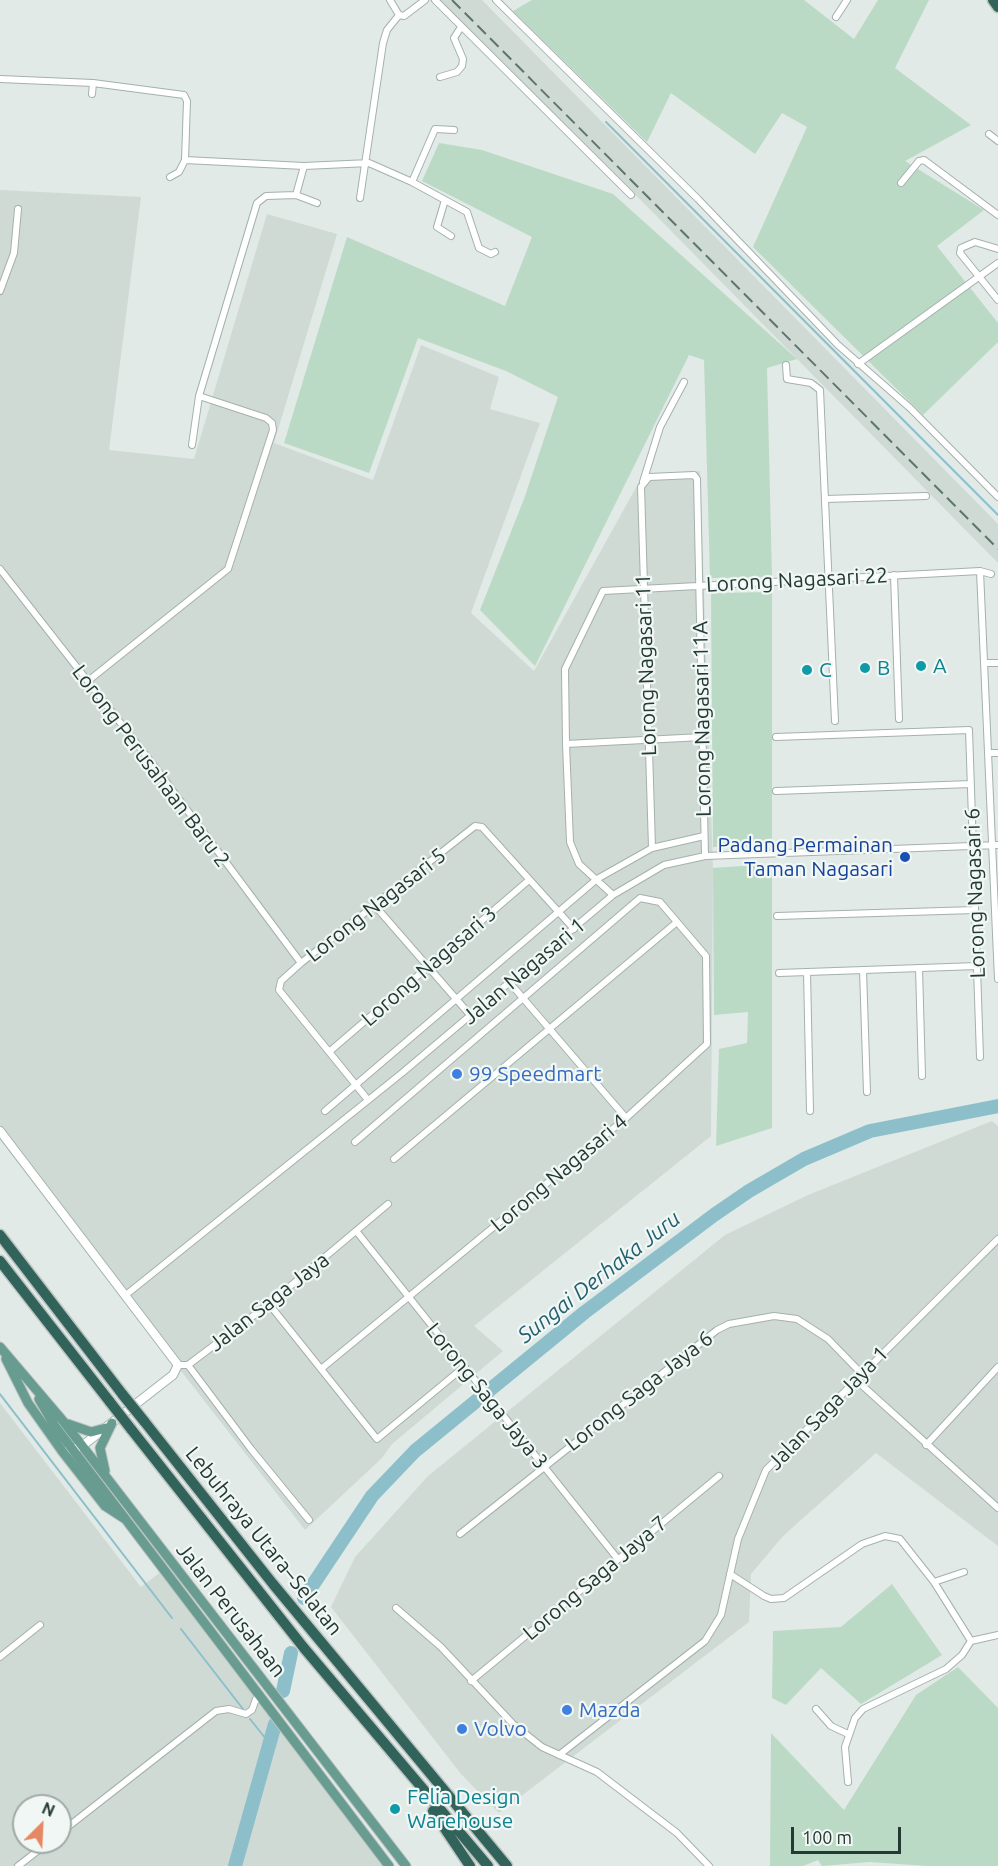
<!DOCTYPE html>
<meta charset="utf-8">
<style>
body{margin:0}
#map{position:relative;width:998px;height:1866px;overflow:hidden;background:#e1eae6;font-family:Ubuntu,sans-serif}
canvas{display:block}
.north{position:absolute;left:12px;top:1794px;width:60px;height:60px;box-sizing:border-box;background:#f1f7f4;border:2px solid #9faba7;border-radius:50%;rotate:24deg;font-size:16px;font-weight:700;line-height:24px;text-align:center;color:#233934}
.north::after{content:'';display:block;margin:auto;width:21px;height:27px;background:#e68863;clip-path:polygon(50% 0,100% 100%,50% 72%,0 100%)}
.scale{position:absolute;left:791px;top:1827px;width:110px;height:27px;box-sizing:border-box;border:3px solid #233934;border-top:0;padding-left:8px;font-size:18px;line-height:21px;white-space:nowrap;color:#233934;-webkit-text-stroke:4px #f1f7f4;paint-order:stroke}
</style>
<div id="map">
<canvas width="998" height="1866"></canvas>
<div class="north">N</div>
<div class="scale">100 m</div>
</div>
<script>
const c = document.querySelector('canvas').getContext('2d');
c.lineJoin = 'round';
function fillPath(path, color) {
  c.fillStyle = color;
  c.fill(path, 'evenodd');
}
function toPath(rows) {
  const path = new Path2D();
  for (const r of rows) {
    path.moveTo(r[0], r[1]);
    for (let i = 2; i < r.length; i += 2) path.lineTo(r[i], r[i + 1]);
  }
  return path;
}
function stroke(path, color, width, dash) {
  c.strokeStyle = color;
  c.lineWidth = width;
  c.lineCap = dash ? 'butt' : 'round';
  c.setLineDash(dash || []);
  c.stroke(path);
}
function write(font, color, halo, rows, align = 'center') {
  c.font = font + ' Ubuntu,sans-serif';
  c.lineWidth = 4.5;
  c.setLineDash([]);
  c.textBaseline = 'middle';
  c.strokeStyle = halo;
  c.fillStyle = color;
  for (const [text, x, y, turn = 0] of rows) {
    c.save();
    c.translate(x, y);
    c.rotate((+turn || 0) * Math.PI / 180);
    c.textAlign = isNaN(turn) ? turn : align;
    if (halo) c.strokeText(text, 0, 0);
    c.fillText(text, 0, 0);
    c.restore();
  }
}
fillPath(toPath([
 [437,0,482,0,998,524,998,563,618,177],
 [0,190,141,197,109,450,194,459,267,214,337,234,274,443,373,480,421,345,499,377,490,409,540,423,471,613,534,671,643,475,700,471,713,868,711,1136,474,1326,503,1351,392,1444,382,1458,305,1530,0,1139],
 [992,1121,998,1126,998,1546,876,1453,783,1536,751,1574,749,1622,499,1813,461,1774,331,1607,355,1557,428,1476,725,1235,808,1195],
 [0,1403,141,1587,162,1571,383,1866,0,1866],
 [24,1806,60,1806,60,1842,24,1842]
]), '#cfdad5');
fillPath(toPath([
 [532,0,804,0,854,39,878,0,929,0,895,68,971,125,905,161,984,210,937,246,998,323,998,342,923,415,753,247,807,127,782,113,755,154,671,93,647,142,513,11],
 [439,143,482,150,613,194,797,359,767,368,772,577,710,578,704,360,689,355,535,666,480,610,524,499,558,397,506,371,418,338,369,473,284,443,347,237,505,306,532,237,422,181],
 [772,592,772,845,713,847,711,593],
 [772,864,772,1128,716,1146,719,1049,747,1043,748,1012,714,1015,713,868],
 [892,1584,942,1655,861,1704,821,1668,786,1705,772,1698,773,1631,841,1627],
 [958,1667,998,1708,998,1866,928,1866,869,1862,822,1866,818,1860,803,1866,770,1866,771,1733,844,1810,916,1695]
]), '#bbdac5');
stroke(toPath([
 [606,122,998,515],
 [0,1394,172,1618],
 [181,1629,243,1709],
 [250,1719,270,1744]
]), '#8dbfcb', 2);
stroke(toPath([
 [304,1598,372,1496,415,1451,585,1312,714,1215,749,1191,804,1159,870,1131,998,1106],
 [283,1691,291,1653],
 [235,1866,275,1724]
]), '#8dbfcb', 14);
const street = toPath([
 [390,0,399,15,404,16,425,0],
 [435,0,631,195],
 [496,0,698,199,838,345,910,408,998,497],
 [836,17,847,0],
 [440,77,457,72,462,66,463,59,454,38,461,27],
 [0,79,93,83,184,95,187,101,185,160,179,172,170,177],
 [92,94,93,83],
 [989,134,998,141],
 [185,160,304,166,369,163,412,182,467,212,479,248,491,254,495,252],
 [412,182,435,129,454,130],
 [901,183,919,161,924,160,998,215],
 [296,195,304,166],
 [360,198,383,43,387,30,399,15],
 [445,200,437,227,451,236],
 [998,249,975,242,961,248,960,253,998,300],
 [0,291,14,253,18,209],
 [858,364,998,263],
 [786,365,787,379,811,383,820,390,835,721],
 [192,445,199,396,257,203,266,196,296,195,317,203],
 [643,482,660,427,684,382],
 [825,499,926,496],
 [0,569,155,767,301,963],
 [980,571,998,979],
 [894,575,899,719],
 [984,663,998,663],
 [88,681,228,569,273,430,272,423,266,418,199,396],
 [776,737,969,730,980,1057],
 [566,744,702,737],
 [988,753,998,753],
 [776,791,971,784],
 [652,848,641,487,649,477,694,475,697,479,705,856],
 [613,895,579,864,570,842,566,744,565,669,603,591,980,571,991,574],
 [376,907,471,1016],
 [777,916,975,910],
 [919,968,922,1076],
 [863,970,867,1092],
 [807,972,810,1111],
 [779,973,977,966],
 [510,983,626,1118],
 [329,1052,529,880],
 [368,1100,279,990,281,981,301,963,475,826,482,827,574,929],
 [325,1111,597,879,652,848,704,836],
 [394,1159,677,922],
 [357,1232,617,1558],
 [127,1294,402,1073,613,895,664,865,705,856,998,845],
 [269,1304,377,1439,464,1367],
 [178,1365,188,1365,269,1304,388,1204],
 [188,1365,251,1449,309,1520],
 [321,1369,626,1118,707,1044,706,956,660,902,640,898,355,1142],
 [855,1379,998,1508],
 [926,1445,998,1367],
 [460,1534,717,1330,729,1324,774,1316,797,1319,828,1339,861,1373],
 [730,1574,764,1596,771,1599,784,1598,862,1544,885,1536,900,1539,934,1582,971,1641],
 [934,1582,964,1572],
 [396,1608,441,1647,513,1724,542,1747,597,1772,677,1833,709,1866],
 [0,1657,40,1625],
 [471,1681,719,1476],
 [816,1709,831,1726,848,1734],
 [559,1755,705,1641,721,1615,738,1539,766,1470,998,1239],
 [848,1782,845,1747,855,1718,863,1709,946,1669,962,1655,971,1641,998,1635],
 [60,1833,216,1711,229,1709,246,1714,252,1710,256,1699,262,1699],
 [18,1866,49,1842]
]);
const secondary = toPath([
 [0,1131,178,1365,173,1375,82,1446,67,1451]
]);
const primary = toPath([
 [0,1347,63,1421,406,1866],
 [6,1359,28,1403,62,1451,105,1506,125,1519],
 [39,1399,54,1425,389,1866],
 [68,1424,91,1432,106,1428],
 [105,1471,100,1448,112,1423]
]);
const highway = toPath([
 [993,0,998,7],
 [0,1235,123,1395],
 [0,1261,110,1402],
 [144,1421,273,1584,507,1866],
 [131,1429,304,1648,488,1866],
 [433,1811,470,1866]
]);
stroke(street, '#a4b1ad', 8);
stroke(secondary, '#a1b5ae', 10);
stroke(primary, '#bdc4c2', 11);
stroke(highway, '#bdc4c2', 13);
stroke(street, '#fff', 6);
stroke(secondary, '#fff', 8);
stroke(primary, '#699c91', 9);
stroke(highway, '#31635a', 10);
stroke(toPath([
 [452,0,998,549]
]), '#5d756f', 2, [12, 6]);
const highwayBridge = toPath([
 [123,1395,144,1421],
 [110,1402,131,1429]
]);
stroke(highwayBridge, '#bdc4c2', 13, []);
stroke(highwayBridge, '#31635a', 10);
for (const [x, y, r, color] of [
 [921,666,6,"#0f9aa8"],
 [865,668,6,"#0f9aa8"],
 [807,670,6,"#0f9aa8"],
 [905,857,6,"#1a4fb4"],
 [457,1074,6,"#3f7fe0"],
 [567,1710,6,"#3f7fe0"],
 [462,1729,6,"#3f7fe0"],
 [395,1809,6,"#0f9aa8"]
]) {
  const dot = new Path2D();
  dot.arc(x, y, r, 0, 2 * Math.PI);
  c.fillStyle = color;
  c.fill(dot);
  stroke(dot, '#f1f7f4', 2);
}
write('21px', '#233934', '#f1f7f4', [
 ["Lorong Nagasari 22",797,580,-3],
 ["Lorong Nagasari 11",646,665,-92],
 ["Lorong Nagasari 11A",702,719,-91],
 ["Lorong Perusahaan Baru 2",151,766,53],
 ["Lorong Nagasari 6",975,893,-92],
 ["Lorong Nagasari 5",376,905,-38],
 ["Lorong Nagasari 3",429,966,-41],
 ["Jalan Nagasari 1",524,971,-40],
 ["Lorong Nagasari 4",559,1173,-40],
 ["Jalan Saga Jaya",269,1302,-38],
 ["Lorong Saga Jaya 6",639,1391,-38],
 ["Lorong Saga Jaya 3",487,1396,51],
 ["Jalan Saga Jaya 1",828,1408,-46],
 ["Lebuhraya Utara–Selatan",264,1541,51],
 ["Lorong Saga Jaya 7",595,1578,-40],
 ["Jalan Perusahaan",231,1610,52]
]);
write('21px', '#0d838f', '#f1f7f4', [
 ["A",933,666],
 ["B",877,668],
 ["C",819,670],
 ["Felia Design",407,1797],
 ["Warehouse",407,1821]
], 'left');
write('21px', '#164399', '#f1f7f4', [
 ["Padang Permainan",893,845],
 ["Taman Nagasari",893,869]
], 'right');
write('21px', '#366cbe', '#f1f7f4', [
 ["99 Speedmart",469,1074],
 ["Mazda",579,1710],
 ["Volvo",474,1729]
], 'left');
write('italic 22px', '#226070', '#f1f7f4', [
 ["Sungai Derhaka Juru",599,1277,-38]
]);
</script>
